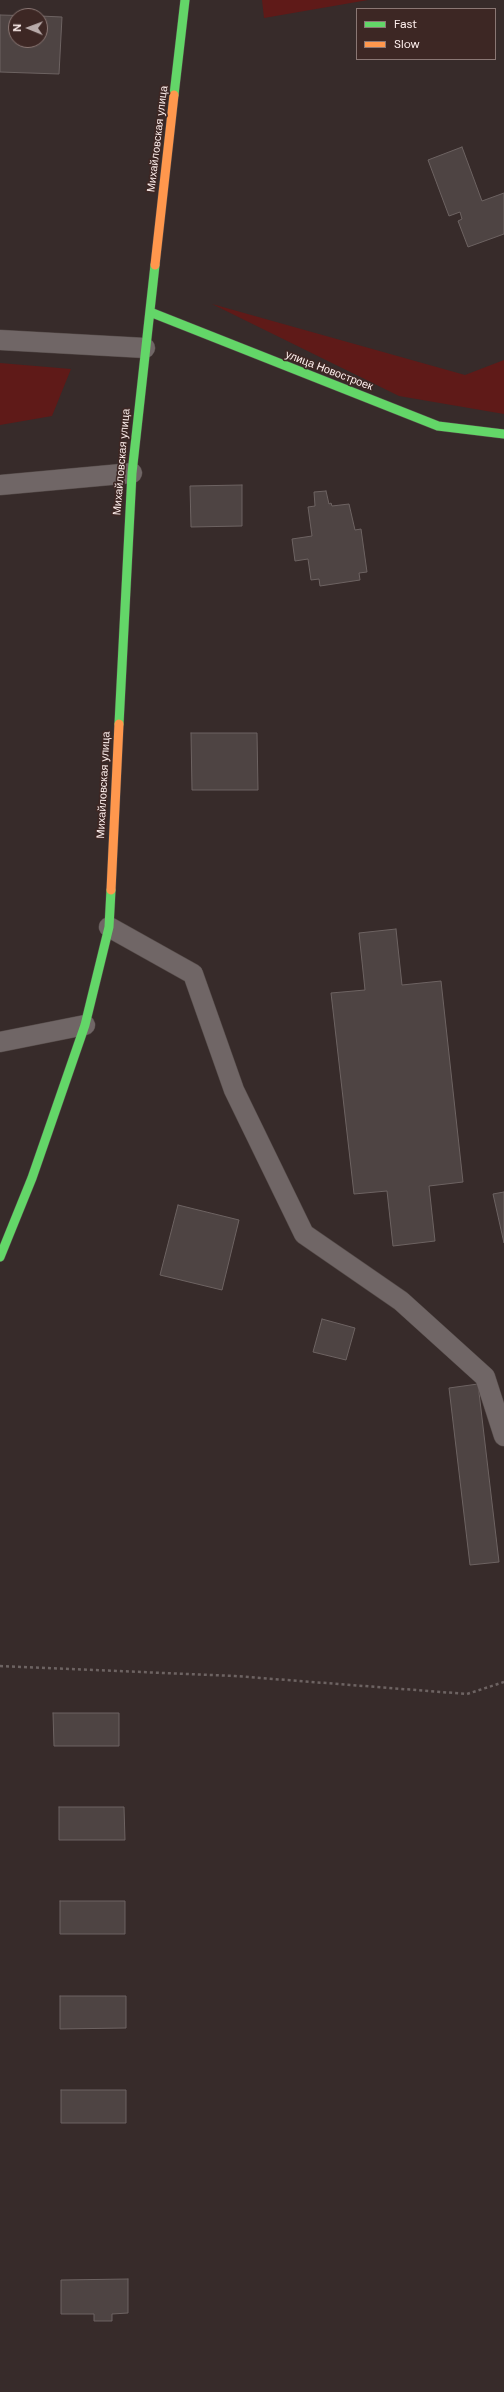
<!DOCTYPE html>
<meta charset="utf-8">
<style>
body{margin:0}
#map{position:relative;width:504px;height:2392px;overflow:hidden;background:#372b2a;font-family:"DM Sans",sans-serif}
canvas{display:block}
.legend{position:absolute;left:356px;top:8px;width:140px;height:52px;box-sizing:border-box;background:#3d2724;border:1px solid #8a7774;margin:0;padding:5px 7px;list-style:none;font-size:12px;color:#feefed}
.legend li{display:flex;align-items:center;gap:8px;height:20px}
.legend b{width:20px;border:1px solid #8a7774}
.north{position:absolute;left:8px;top:8px;width:40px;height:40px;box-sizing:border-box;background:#3d2724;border:1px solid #8a7774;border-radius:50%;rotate:271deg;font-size:11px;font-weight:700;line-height:16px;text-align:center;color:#feefed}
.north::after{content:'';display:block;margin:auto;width:14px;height:18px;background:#b8aaa9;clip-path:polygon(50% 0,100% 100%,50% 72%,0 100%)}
</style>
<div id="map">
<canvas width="504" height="2392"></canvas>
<ul class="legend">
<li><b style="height:5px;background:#63d668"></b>Fast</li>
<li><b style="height:5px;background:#ff974d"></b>Slow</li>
</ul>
<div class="north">N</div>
</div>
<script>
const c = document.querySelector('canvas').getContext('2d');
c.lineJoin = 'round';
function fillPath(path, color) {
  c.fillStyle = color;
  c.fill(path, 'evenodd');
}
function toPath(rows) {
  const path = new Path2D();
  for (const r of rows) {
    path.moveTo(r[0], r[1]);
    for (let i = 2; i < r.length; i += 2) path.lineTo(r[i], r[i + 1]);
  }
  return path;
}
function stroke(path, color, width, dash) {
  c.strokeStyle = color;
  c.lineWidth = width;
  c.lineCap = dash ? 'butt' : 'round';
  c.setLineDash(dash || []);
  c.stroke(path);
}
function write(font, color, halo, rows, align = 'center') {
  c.font = font + ' "DM Sans",sans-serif';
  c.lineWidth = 3.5;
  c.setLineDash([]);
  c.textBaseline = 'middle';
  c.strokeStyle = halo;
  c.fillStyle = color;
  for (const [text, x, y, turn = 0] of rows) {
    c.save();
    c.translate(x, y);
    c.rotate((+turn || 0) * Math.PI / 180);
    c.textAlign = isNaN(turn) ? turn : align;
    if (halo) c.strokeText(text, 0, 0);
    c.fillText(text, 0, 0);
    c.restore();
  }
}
fillPath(toPath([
 [262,0,368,0,264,18],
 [212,304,465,375,504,360,504,414,399,396],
 [0,363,71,369,52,416,0,425]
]), '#5f1a18');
const building = toPath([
 [0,15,35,16,16,16,16,40,40,40,40,16,62,17,59,74,0,72,0,15],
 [462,147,482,201,504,193,504,234,468,247,458,221,462,219,460,212,449,216,428,160,462,147],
 [242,485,242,526,191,527,190,486,242,485],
 [326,491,329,504,331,503,332,506,349,504,355,530,361,529,367,572,359,573,360,580,320,586,319,579,311,580,308,559,295,561,292,539,312,536,308,507,315,506,314,492,326,491],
 [191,733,257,733,258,790,192,790,191,733],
 [396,929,402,985,441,981,463,1182,429,1186,435,1241,393,1246,387,1191,354,1194,331,993,365,990,359,933,396,929],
 [504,1192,504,1243,493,1194,504,1192],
 [178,1205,239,1220,222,1290,160,1275,178,1205],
 [322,1319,355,1328,346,1360,313,1352,322,1319],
 [478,1384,499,1562,470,1565,449,1388,478,1384],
 [53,1713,119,1713,119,1746,54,1746,53,1713],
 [59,1807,124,1807,125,1840,59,1840,59,1807],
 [60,1901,125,1901,125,1934,60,1934,60,1901],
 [60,1996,126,1996,126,2028,60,2029,60,1996],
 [61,2090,126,2090,126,2123,61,2123,61,2090],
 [128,2279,128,2313,112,2314,112,2321,94,2321,94,2314,61,2314,61,2280,128,2279]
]);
fillPath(building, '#4e4443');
stroke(building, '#6d6362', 1);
const lane = toPath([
 [0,340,145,348],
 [0,485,132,473],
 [109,927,193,974,234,1090,304,1234,401,1301,485,1377,504,1436],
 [0,1042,85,1025]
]);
const fast = toPath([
 [174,95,185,0],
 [150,312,438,426,504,434],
 [119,724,132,473,155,265],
 [0,1257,32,1178,85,1025,109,927,111,890]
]);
const slow = toPath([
 [155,265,174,95],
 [111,890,119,724]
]);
stroke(lane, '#534947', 21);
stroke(fast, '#534947', 10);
stroke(slow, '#534947', 10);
stroke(toPath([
 [0,1666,235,1676,467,1694,504,1682]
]), '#6d6362', 2.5, [3, 3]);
stroke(lane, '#706666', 20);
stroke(fast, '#63d668', 9);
stroke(slow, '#ff974d', 9);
write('11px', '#feefed', '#3d2724', [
 ["Михайловская улица",158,139,-83],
 ["улица Новостроек",329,371,21],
 ["Михайловская улица",122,462,-85],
 ["Михайловская улица",104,785,-87]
]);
</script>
